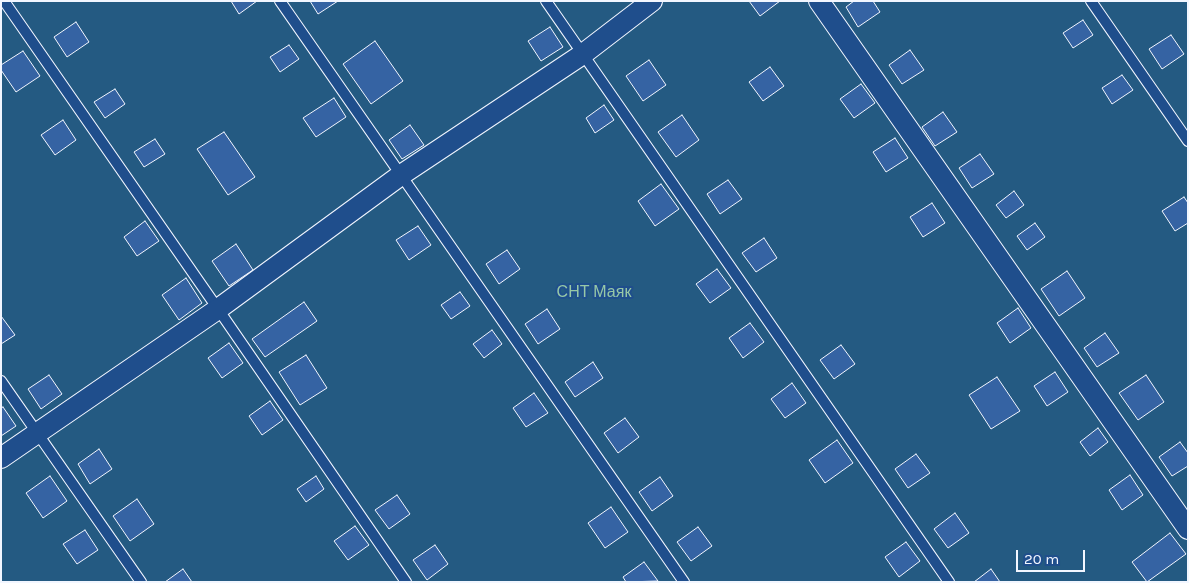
<!DOCTYPE html>
<meta charset="utf-8">
<style>
body{margin:0}
#map{position:relative;width:1189px;height:583px;overflow:hidden;background:#1f4e8c;font-family:Karla,sans-serif}
canvas{display:block}
.frame{position:absolute;inset:0;border:2px solid #f2f6ff;pointer-events:none}
.scale{position:absolute;left:1016px;top:550px;width:69px;height:22px;box-sizing:border-box;border:2px solid #f2f6ff;border-top:0;padding-left:6px;font-size:15px;line-height:18px;white-space:nowrap;color:#f2f6ff;-webkit-text-stroke:4px #1f4e8c;paint-order:stroke}
</style>
<div id="map">
<canvas width="1189" height="583"></canvas>
<div class="frame"></div>
<div class="scale">20 m</div>
</div>
<script>
const c = document.querySelector('canvas').getContext('2d');
c.lineJoin = 'round';
function fillPath(path, color) {
  c.fillStyle = color;
  c.fill(path, 'evenodd');
}
function toPath(rows) {
  const path = new Path2D();
  for (const r of rows) {
    path.moveTo(r[0], r[1]);
    for (let i = 2; i < r.length; i += 2) path.lineTo(r[i], r[i + 1]);
  }
  return path;
}
function stroke(path, color, width, dash) {
  c.strokeStyle = color;
  c.lineWidth = width;
  c.lineCap = dash ? 'butt' : 'round';
  c.setLineDash(dash || []);
  c.stroke(path);
}
function write(font, color, halo, rows, align = 'center') {
  c.font = font + ' Karla,sans-serif';
  c.lineWidth = 4;
  c.setLineDash([]);
  c.textBaseline = 'middle';
  c.strokeStyle = halo;
  c.fillStyle = color;
  for (const [text, x, y, turn = 0] of rows) {
    c.save();
    c.translate(x, y);
    c.rotate((+turn || 0) * Math.PI / 180);
    c.textAlign = isNaN(turn) ? turn : align;
    if (halo) c.strokeText(text, 0, 0);
    c.fillText(text, 0, 0);
    c.restore();
  }
}
const green = toPath([
 [1,1,1188,1,1188,582,1,582,1,1]
]);
fillPath(green, '#245a82');
stroke(green, '#a8bbd7', 1);
const building = toPath([
 [231,1,257,1,239,14,231,1],
 [310,1,338,1,318,14,310,1],
 [749,1,780,1,760,16,749,1],
 [854,1,873,1,880,12,858,27,846,7,854,1],
 [1083,20,1093,35,1073,48,1063,33,1083,20],
 [76,22,89,42,67,57,54,37,76,22],
 [550,27,563,47,541,61,528,41,550,27],
 [1171,35,1184,54,1162,69,1149,49,1171,35],
 [375,41,403,81,371,104,343,64,375,41],
 [289,45,299,59,280,72,270,57,289,45],
 [910,50,924,70,902,84,889,65,910,50],
 [23,51,40,76,16,92,1,70,1,65,23,51],
 [649,60,666,85,643,101,626,76,649,60],
 [770,67,784,86,763,101,749,82,770,67],
 [1122,75,1133,90,1112,104,1102,88,1122,75],
 [861,84,875,103,854,118,840,99,861,84],
 [115,89,125,104,105,118,94,102,115,89],
 [334,98,346,117,316,137,303,118,334,98],
 [604,105,614,120,595,133,586,118,604,105],
 [943,112,957,132,935,146,922,127,943,112],
 [682,115,699,140,676,157,658,132,682,115],
 [63,120,76,140,55,155,41,135,63,120],
 [410,125,424,145,402,159,389,140,410,125],
 [224,132,255,177,228,195,197,149,224,132],
 [895,138,908,158,886,172,873,152,895,138],
 [155,139,165,154,144,167,134,152,155,139],
 [980,154,994,174,972,188,959,168,980,154],
 [728,180,742,199,720,214,707,194,728,180],
 [661,184,679,209,655,226,638,201,661,184],
 [1014,191,1024,205,1006,218,996,205,1014,191],
 [1184,197,1188,203,1188,223,1175,231,1162,211,1184,197],
 [932,203,945,223,923,237,910,217,932,203],
 [145,221,159,241,137,256,124,237,145,221],
 [1035,223,1045,237,1027,250,1017,236,1035,223],
 [418,226,431,245,409,260,396,240,418,226],
 [764,238,777,258,756,272,742,253,764,238],
 [236,244,253,270,229,286,212,261,236,244],
 [507,250,520,269,499,284,486,264,507,250],
 [717,269,731,288,710,303,696,284,717,269],
 [1067,271,1085,298,1059,316,1041,289,1067,271],
 [186,278,202,303,179,320,162,295,186,278],
 [460,292,470,306,451,319,441,305,460,292],
 [304,302,317,321,265,357,252,339,304,302],
 [1018,308,1031,328,1010,343,997,323,1018,308],
 [547,309,560,329,538,344,525,324,547,309],
 [1,316,15,335,1,344,1,316],
 [750,323,764,342,743,358,729,338,750,323],
 [492,330,502,344,484,358,473,344,492,330],
 [1105,333,1119,353,1097,367,1084,348,1105,333],
 [229,343,243,363,222,378,208,358,229,343],
 [841,345,855,364,834,379,820,360,841,345],
 [306,355,327,388,300,405,279,372,306,355],
 [593,362,603,378,575,397,565,382,593,362],
 [1055,372,1068,392,1047,406,1034,386,1055,372],
 [49,375,62,394,41,409,28,389,49,375],
 [1146,375,1164,402,1138,420,1119,393,1146,375],
 [997,377,1020,411,991,429,969,395,997,377],
 [792,383,806,403,785,418,771,399,792,383],
 [534,393,548,413,526,427,513,408,534,393],
 [270,401,283,420,262,435,249,416,270,401],
 [3,407,16,426,1,436,1,408,3,407],
 [625,418,639,437,618,453,604,433,625,418],
 [1098,428,1108,442,1090,456,1080,442,1098,428],
 [837,440,853,463,825,483,809,460,837,440],
 [1180,442,1188,453,1188,466,1172,476,1159,457,1180,442],
 [99,449,112,469,90,484,78,464,99,449],
 [916,454,930,473,908,488,895,469,916,454],
 [1130,475,1143,495,1122,510,1109,490,1130,475],
 [50,476,67,501,43,518,26,493,50,476],
 [316,476,324,489,306,502,297,489,316,476],
 [660,477,673,496,652,511,639,492,660,477],
 [397,495,410,514,389,529,375,510,397,495],
 [137,499,154,524,130,541,113,516,137,499],
 [611,507,628,532,605,548,588,523,611,507],
 [955,513,969,533,948,548,934,529,955,513],
 [355,526,369,545,348,560,334,541,355,526],
 [698,527,712,546,691,561,677,542,698,527],
 [85,530,98,550,77,564,63,544,85,530],
 [1170,533,1186,554,1147,582,1132,562,1170,533],
 [906,542,920,561,899,577,885,557,906,542],
 [435,545,448,564,427,580,413,560,435,545],
 [644,562,658,581,626,582,623,577,644,562],
 [183,569,192,582,165,582,183,569],
 [991,569,1000,582,974,582,991,569]
]);
fillPath(building, '#3563a3');
stroke(building, '#f2f6ff', 1);
const service = toPath([
 [4,1,218,309,406,582],
 [280,1,684,582],
 [546,1,949,582],
 [1091,1,1188,141],
 [1,381,141,582]
]);
const minor = toPath([
 [819,1,1188,529],
 [1,458,218,309,401,175,583,54,652,1]
]);
stroke(service, '#f2f6ff', 12);
stroke(minor, '#f2f6ff', 22);
stroke(service, '#1f4e8c', 10);
stroke(minor, '#1f4e8c', 20);
write('16px', '#97c8a6', '#1f4e8c', [
 ["СНТ Маяк",594,292]
]);
</script>
